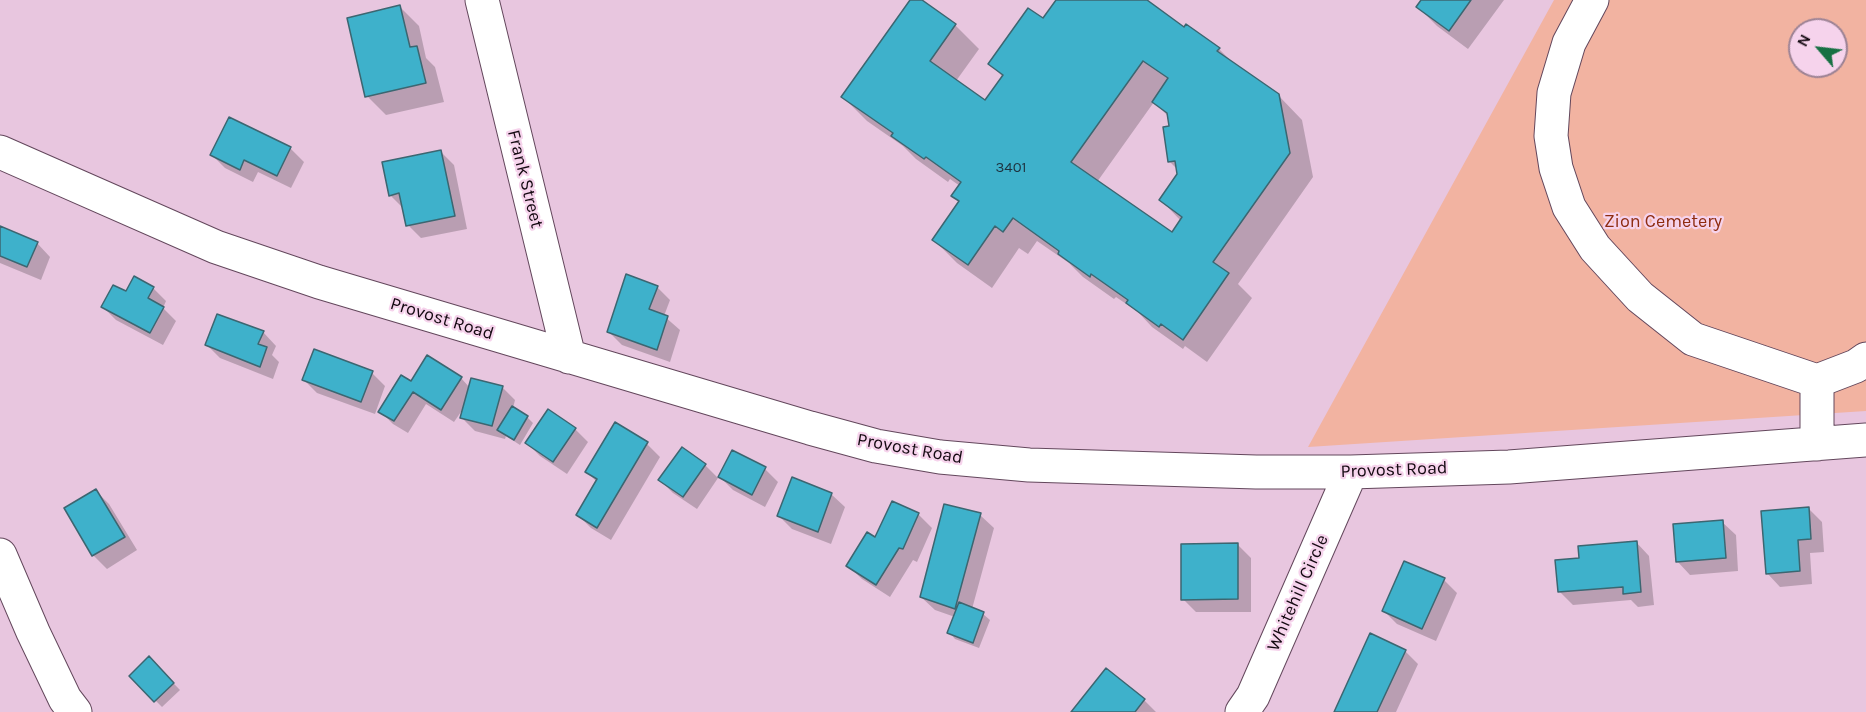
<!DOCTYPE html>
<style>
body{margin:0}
#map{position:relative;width:1866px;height:712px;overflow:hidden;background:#e8c6df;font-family:Karla,sans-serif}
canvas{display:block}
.north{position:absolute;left:1788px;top:18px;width:60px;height:60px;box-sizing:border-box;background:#f6d3ec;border:2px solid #9c8294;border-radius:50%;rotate:298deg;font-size:16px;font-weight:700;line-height:24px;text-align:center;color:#140911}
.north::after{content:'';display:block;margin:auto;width:21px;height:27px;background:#177043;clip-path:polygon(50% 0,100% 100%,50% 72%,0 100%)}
</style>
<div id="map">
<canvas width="1866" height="712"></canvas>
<div class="north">N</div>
</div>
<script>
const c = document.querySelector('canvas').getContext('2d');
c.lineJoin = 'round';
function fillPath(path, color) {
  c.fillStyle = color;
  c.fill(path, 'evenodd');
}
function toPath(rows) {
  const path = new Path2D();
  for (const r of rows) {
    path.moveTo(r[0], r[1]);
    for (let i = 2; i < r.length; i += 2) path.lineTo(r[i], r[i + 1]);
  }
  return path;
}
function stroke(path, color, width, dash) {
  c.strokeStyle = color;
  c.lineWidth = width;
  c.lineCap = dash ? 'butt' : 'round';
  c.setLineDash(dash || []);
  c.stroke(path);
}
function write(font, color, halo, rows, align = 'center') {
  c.font = font + ' Karla,sans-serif';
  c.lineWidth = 4.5;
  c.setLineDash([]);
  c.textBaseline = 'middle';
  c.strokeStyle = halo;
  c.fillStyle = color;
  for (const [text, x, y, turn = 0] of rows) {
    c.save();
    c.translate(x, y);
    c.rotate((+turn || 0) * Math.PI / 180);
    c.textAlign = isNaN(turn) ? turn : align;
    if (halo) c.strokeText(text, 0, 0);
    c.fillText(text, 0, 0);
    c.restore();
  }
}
fillPath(toPath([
 [1554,0,1866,0,1866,411,1308,447],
 [1800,30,1836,30,1836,66,1800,66]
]), '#f2b3a1');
fillPath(toPath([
 [912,0,920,0,955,25,979,49,956,81,986,102,1003,77,990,64,1044,21,1058,0,1146,0,1185,29,1219,49,1235,65,1278,95,1302,120,1313,177,1238,284,1252,298,1207,362,1185,346,1183,349,1152,327,1138,312,1116,297,1114,299,1083,277,1069,263,1037,241,1028,254,1019,248,992,288,957,263,934,240,960,202,953,195,960,186,950,179,948,182,916,159,903,146,867,121,843,97],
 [1154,102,1169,117,1171,127,1164,128,1170,162,1178,170,1179,174,1161,200,1181,221,1172,234,1097,182],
 [1423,0,1504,0,1468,49,1437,26,1418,7],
 [400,7,419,26,426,58,435,67,444,102,386,115,367,96],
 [229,119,290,148,304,162,291,188,258,172,253,182,225,168,212,155],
 [441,152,454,165,467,229,421,238,408,225,403,208,390,195],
 [0,228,37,243,50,257,41,280,0,263],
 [657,287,670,300,664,316,680,330,670,362,622,345,609,332],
 [153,288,166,301,163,308,176,321,163,345,116,320,103,307,127,294],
 [263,332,276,346,272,355,279,362,273,379,220,358,207,345],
 [372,373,385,386,375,414,317,393,304,380],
 [461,378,470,388,502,387,515,400,513,408,527,417,533,423,520,445,506,436,505,439,475,431,462,418,465,406,454,422,426,404,408,433,393,424,380,411,412,383],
 [615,424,647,444,660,457,611,540,591,528,578,515,597,482,587,472],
 [575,429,588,442,567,474,540,456,527,443],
 [705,465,718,478,697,509,673,493,660,480],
 [765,469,778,482,765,507,733,490,720,477],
 [96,491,109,504,137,550,107,569,93,555,66,509],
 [831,494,845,507,831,544,792,529,779,516],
 [892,503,918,514,932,528,917,562,913,560,890,597,862,579,848,566,876,539],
 [1809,509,1822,522,1824,552,1810,553,1812,584,1780,587,1767,573],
 [980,515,994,528,972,609,983,614,990,620,979,648,955,639,949,632,955,617,935,610,921,597],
 [1722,522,1736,535,1738,571,1690,575,1677,561],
 [1636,542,1649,556,1654,605,1638,607,1631,600,1573,605,1559,591,1581,560],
 [1238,545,1251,558,1251,612,1196,612,1183,599],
 [1444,580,1457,593,1436,641,1397,624,1384,611],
 [1405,651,1418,664,1396,712,1335,712],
 [149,658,180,690,162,707,131,676],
 [1144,700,1156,712,1073,712]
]), '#0003');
const building = toPath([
 [910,0,922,0,956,24,930,61,985,100,1003,75,988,64,1028,8,1043,18,1056,0,1147,0,1184,27,1186,24,1220,48,1217,51,1279,94,1290,153,1213,262,1229,273,1183,340,1161,324,1159,327,1126,303,1128,300,1091,274,1090,277,1058,254,1059,251,1013,218,1003,232,995,226,968,265,932,240,959,201,951,196,961,182,926,157,924,159,891,136,893,133,841,97,910,0],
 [1143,61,1168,78,1152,102,1167,113,1169,126,1163,127,1168,162,1175,161,1177,174,1159,200,1182,217,1172,232,1071,162,1143,61],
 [1421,0,1471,0,1449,31,1416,7,1421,0],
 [400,5,410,47,417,46,426,83,365,97,347,18,400,5],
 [229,117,291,147,277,176,244,160,240,170,210,155,229,117],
 [441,150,455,216,406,226,399,193,389,196,382,162,441,150],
 [0,226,38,242,27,267,0,256,0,226],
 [626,274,658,286,649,309,668,316,657,350,607,332,626,274],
 [134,276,154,287,148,298,164,307,150,333,101,307,113,285,126,291,134,276],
 [217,314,264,331,258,344,267,347,260,367,205,345,217,314],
 [314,349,373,371,361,402,302,380,314,349],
 [427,355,462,377,441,410,413,392,394,421,378,412,401,375,411,381,427,355],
 [471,378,503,386,492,426,460,418,471,378],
 [512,406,528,416,514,440,497,430,512,406],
 [548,409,576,428,553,462,525,443,548,409],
 [615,422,648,442,597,528,576,515,597,479,585,472,615,422],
 [682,447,706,464,683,497,658,480,682,447],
 [732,450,766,467,752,495,718,477,732,450],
 [792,477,832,493,818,532,777,516,792,477],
 [96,489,125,537,92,556,64,508,96,489],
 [892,501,919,513,903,549,899,548,876,585,846,566,867,532,875,537,892,501],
 [944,504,981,513,955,609,920,597,944,504],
 [1809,507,1811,539,1798,540,1800,571,1766,574,1761,511,1809,507],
 [1723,520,1726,558,1676,562,1673,524,1723,520],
 [1637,541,1641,592,1623,594,1623,587,1558,592,1555,560,1579,558,1578,546,1637,541],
 [1238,543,1238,599,1181,600,1181,544,1238,543],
 [1404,561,1445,578,1422,629,1382,611,1404,561],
 [959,602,984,612,973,643,947,633,959,602],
 [1370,633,1406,650,1377,712,1334,712,1370,633],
 [149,656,174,683,154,702,129,676,149,656],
 [1106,668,1145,699,1135,712,1071,712,1106,668]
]);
fillPath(building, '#3eb1cb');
stroke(building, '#3c6671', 1.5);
const minor = toPath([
 [482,0,569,357],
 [1592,0,1569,43,1554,93,1551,136,1556,168,1569,207,1595,248,1640,297,1693,339,1817,381,1856,366,1866,359],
 [0,152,216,247,319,282,810,428,876,446,940,457,1029,465,1256,472,1351,472,1509,467,1866,440],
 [1817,381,1817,444],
 [0,555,33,632,65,699,75,712],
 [1242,712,1253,696,1351,472]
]);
stroke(minor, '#63475c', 35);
stroke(minor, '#fff', 33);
write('15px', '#1e3340', null, [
 ["3401",1011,168]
]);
write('18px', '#140911', '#f6d3ec', [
 ["Frank Street",525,179,76],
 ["Provost Road",442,319,17],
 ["Provost Road",910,449,10],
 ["Provost Road",1394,470,-2],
 ["Whitehill Circle",1298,593,-66]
]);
write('18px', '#8e2c10', '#f6d3ec', [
 ["Zion Cemetery",1663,222]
]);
</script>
